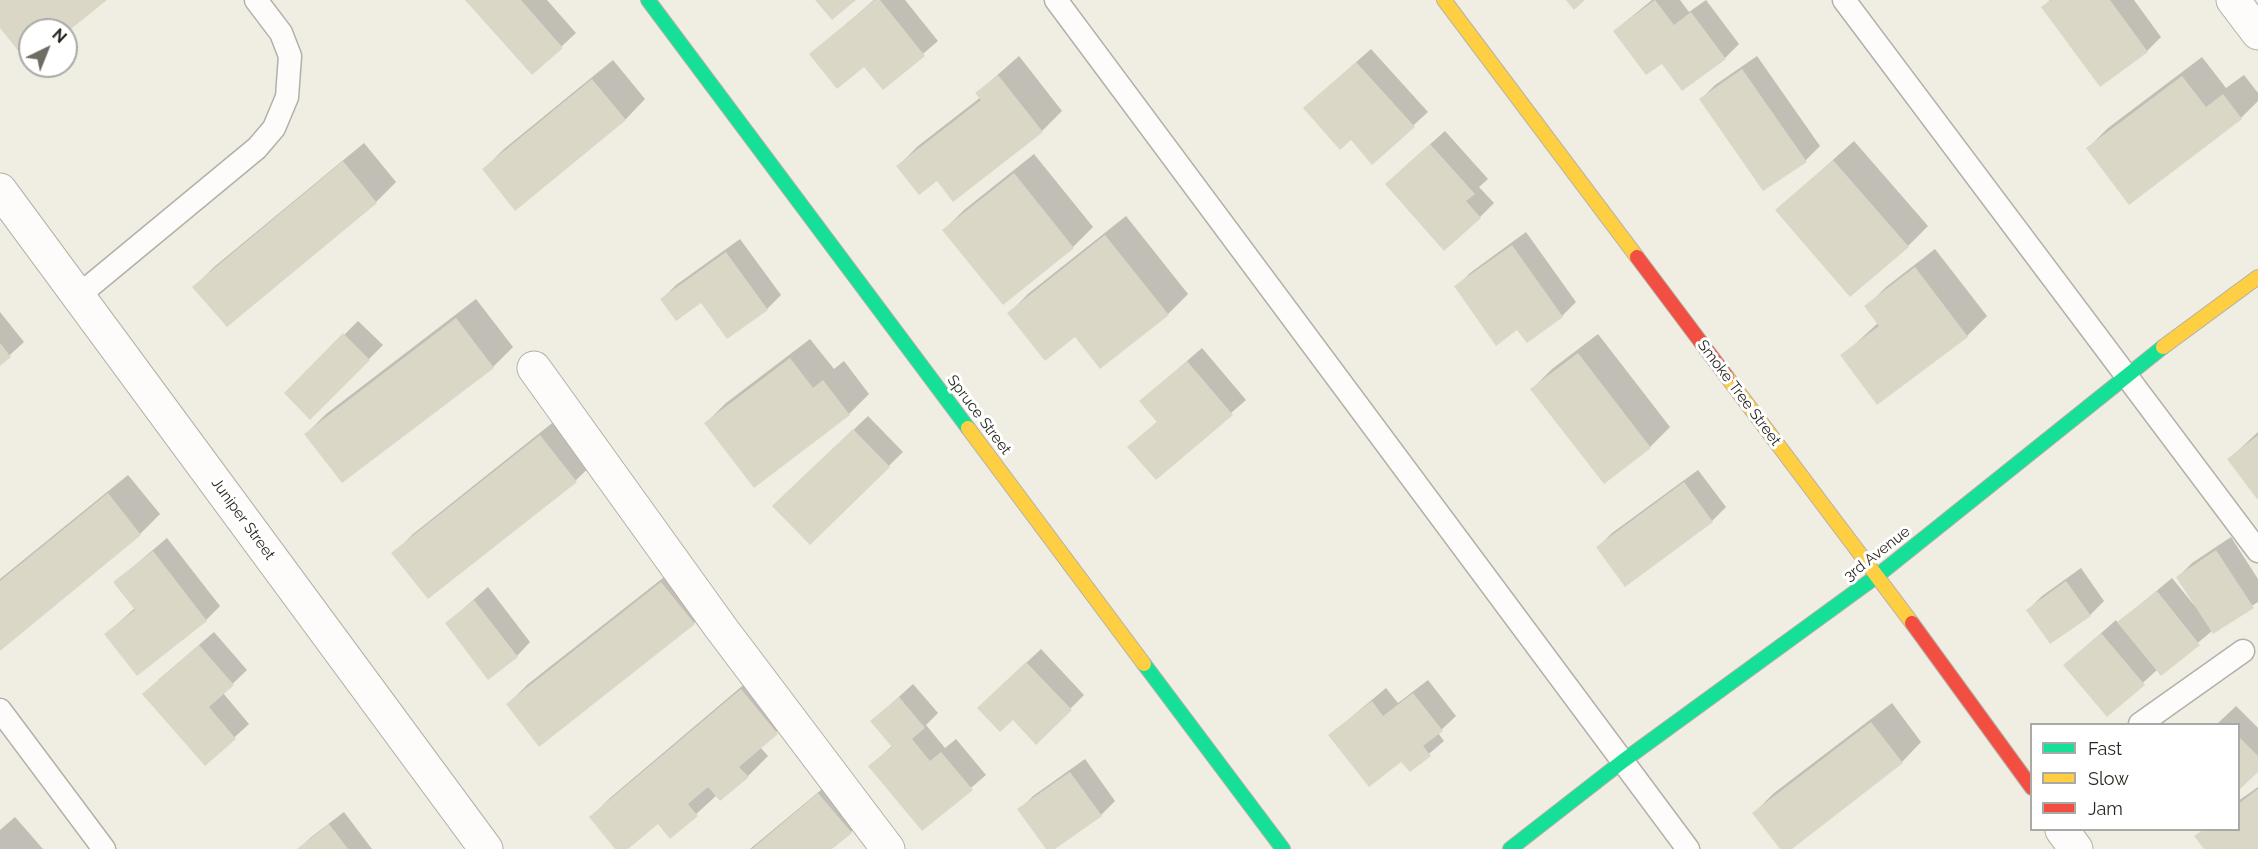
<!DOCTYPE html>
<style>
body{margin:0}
#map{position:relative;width:2258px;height:849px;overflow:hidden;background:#f0eee3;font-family:Raleway,sans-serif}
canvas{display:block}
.legend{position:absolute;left:2030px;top:723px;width:210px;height:108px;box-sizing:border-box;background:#fff;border:2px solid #a9a9a5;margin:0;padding:8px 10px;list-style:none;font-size:18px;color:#28271f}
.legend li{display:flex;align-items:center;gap:12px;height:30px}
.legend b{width:30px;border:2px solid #a9a9a5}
.north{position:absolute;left:18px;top:18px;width:60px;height:60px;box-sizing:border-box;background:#fff;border:2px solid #a9a9a5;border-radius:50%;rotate:43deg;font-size:16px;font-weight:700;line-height:24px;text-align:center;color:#28271f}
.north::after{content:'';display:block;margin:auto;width:21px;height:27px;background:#6e6d64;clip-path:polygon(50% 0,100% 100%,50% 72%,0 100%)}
</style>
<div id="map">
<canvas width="2258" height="849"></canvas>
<ul class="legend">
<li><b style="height:8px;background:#16e098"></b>Fast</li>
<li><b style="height:8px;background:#ffcf43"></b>Slow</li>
<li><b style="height:8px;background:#f24e42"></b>Jam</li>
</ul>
<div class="north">N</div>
</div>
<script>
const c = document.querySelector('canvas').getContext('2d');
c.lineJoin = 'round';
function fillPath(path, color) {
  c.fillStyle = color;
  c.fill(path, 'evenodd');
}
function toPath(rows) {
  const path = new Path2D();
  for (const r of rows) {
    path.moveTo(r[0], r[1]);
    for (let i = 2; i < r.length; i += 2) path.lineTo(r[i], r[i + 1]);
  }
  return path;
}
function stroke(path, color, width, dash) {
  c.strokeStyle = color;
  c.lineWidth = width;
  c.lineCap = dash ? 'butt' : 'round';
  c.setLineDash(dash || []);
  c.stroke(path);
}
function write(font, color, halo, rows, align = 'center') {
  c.font = font + ' Raleway,sans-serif';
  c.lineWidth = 6;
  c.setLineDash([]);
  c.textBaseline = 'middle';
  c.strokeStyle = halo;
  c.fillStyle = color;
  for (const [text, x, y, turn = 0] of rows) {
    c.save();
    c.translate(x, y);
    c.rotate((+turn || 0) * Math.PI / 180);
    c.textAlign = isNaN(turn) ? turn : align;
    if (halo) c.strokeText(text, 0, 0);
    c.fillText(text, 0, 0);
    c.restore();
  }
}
fillPath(toPath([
 [0,0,105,0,66,31,30,30,28,61,0,25],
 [467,0,547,0,576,33,533,73],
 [874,0,905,0,938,41,883,88,864,65,811,54],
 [1652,0,1680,0,1689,12,1706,0,1739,44,1725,58,1662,62,1614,31],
 [2050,0,2134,0,2161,37,2147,51,2100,85,2043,7],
 [1371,49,1428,112,1372,163,1319,95],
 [1019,56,1062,111,1042,131,937,179,898,166,918,146,981,97,977,93],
 [1757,56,1820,146,1806,160,1764,189,1701,99,1715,85],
 [2202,57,2226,88,2244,75,2258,93,2258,101,2242,117,2129,202,2088,148,2108,128],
 [613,60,645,99,626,119,516,208,484,169,504,149],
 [1445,131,1488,179,1479,187,1494,203,1480,217,1401,170],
 [1854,141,1928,226,1908,246,1777,210],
 [364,143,396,182,376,202,227,325,194,287,214,267],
 [1034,154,1093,227,1073,247,944,230,964,210],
 [1126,216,1188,294,1168,314,1100,367,1075,335,1009,313,1029,293],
 [1526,232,1576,302,1562,316,1527,341,1518,328,1456,287,1470,273],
 [740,239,781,295,767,309,701,301,662,299,676,285],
 [1935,249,1987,316,1967,336,1842,356,1878,323,1866,307,1886,287],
 [476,299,513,347,493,367,343,481,306,434,326,414],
 [0,312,24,342,0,364],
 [358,321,383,345,310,418,286,393],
 [1598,334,1670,427,1650,447,1532,389,1552,369],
 [810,339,834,369,844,361,869,394,849,414,754,486,706,423,726,403],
 [1202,348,1246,400,1156,478,1129,447,1158,421,1141,401],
 [561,416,596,461,576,480,429,597,393,554,413,534],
 [868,416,903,452,810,543,788,492],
 [2258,432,2258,496,2229,459],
 [1698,470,1726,507,1712,521,1598,547,1612,533],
 [128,475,160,514,140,534,0,649,0,579],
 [2231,537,2258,579,2258,602,2213,630,2161,674,2157,670,2107,715,2065,665,2116,620,2118,623,2172,578,2194,605,2195,604,2178,577,2192,563],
 [167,538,220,606,206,620,106,634,135,608,115,582],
 [682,563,714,603,694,623,540,745,508,704,528,684],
 [2081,568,2104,601,2090,615,2028,610,2042,596],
 [488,587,530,642,517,656,447,623],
 [214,632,247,670,223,693,249,724,205,764,158,680],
 [1041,649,1084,695,1036,743,993,694],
 [761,670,797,713,760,747,768,756,748,776,717,795,671,837,658,822,626,849,617,849,591,817,610,798],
 [1428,680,1456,716,1438,733,1444,741,1410,770,1401,760,1330,735,1386,688,1398,703],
 [913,684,938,713,926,725,945,748,956,739,986,775,923,829,870,766,892,746,872,721],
 [1892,703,1921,742,1902,762,1789,849,1782,849,1754,813,1774,793],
 [2236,706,2258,728,2258,770,2238,789,2238,724,2217,724],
 [1085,759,1115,801,1101,815,1053,849,1047,849,1019,810,1033,796],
 [839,775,871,812,851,832,830,849,750,849],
 [2258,787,2258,849,2206,849,2196,836,2203,830,2238,830,2238,801],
 [344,812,372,849,299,849,310,838],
 [15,817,43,849,0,849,0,830]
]), '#0003');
fillPath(toPath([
 [0,0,107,0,66,33,66,30,30,30,28,63,0,28],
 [465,0,521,0,563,48,532,75],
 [815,0,856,0,832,20],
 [875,0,880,0,925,56,883,90,864,67,837,89,809,54],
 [1566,0,1585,0,1574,10],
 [1655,0,1674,25,1691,12,1726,59,1682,91,1662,64,1646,75,1613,31],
 [2051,0,2110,0,2148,52,2100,87,2041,7],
 [1356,62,1415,127,1372,165,1351,140,1340,150,1303,108],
 [1742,69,1807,162,1763,191,1699,99],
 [998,75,1043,132,953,202,937,181,919,195,896,166,981,100,975,93],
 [2182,76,2206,107,2223,94,2242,119,2129,205,2086,148],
 [592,79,626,120,515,211,482,169],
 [1430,144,1475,194,1466,201,1481,218,1444,251,1385,184],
 [1833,160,1909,247,1850,297,1775,210],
 [343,161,377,203,227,327,192,287],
 [1014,173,1074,248,1003,305,942,230],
 [1105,235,1169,315,1100,369,1075,337,1045,361,1007,313],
 [1512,245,1563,317,1527,343,1517,330,1496,346,1454,286],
 [726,252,768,310,727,339,701,303,676,321,660,299],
 [1915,267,1968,337,1877,405,1840,355,1879,326,1864,306],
 [456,318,494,368,342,483,304,434],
 [343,333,370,360,310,420,284,393],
 [0,343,11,357,0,366],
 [1578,353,1651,448,1604,484,1530,389],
 [790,358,813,388,823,380,850,415,754,488,704,423],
 [1187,361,1233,415,1156,480,1127,447,1157,422,1139,401],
 [853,429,890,467,810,545,772,506],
 [540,435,577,482,428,599,391,553],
 [2258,435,2258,498,2257,499,2227,459],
 [1684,482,1713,522,1625,587,1596,547],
 [108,493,141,535,0,651,0,581],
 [2216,550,2254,608,2213,634,2176,577],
 [153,551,207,621,137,676,104,634,135,610,113,582],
 [2066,581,2091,616,2050,644,2026,610],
 [661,582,695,624,539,747,506,704],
 [2157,591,2200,645,2161,676,2117,622],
 [474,600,518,657,488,680,445,623],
 [2101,633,2145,685,2107,717,2063,665],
 [199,645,234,685,209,707,236,739,205,766,142,694],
 [1026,662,1072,710,1036,745,1013,720,1000,732,977,708],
 [741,689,778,734,739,767,749,777,720,801,708,787,688,804,698,816,670,839,658,824,628,849,615,849,589,817],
 [1413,693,1443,731,1423,746,1431,756,1410,772,1401,762,1369,787,1328,735,1372,701,1383,716],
 [899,697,925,728,912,739,930,761,941,752,973,790,922,831,868,766,892,747,870,721],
 [1871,722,1903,763,1792,849,1780,849,1752,813],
 [2238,736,2258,756,2258,772,2238,791],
 [1070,772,1102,816,1055,849,1046,849,1017,809],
 [2258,789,2258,849,2204,849,2194,836,2203,830,2238,830,2238,804],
 [818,793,852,833,832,849,752,849],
 [329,824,348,849,297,849]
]), '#dbd7c6');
const lane = toPath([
 [1056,0,1688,849],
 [1844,0,2258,551],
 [78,296,257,148,274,128,287,97,290,56,281,33,256,0],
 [0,710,104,849],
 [2140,724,2243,651]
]);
const street = toPath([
 [2233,0,2258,33],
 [0,190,486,849],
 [534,368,721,628,888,849],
 [2062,830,2076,849]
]);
const fast = toPath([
 [648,0,968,428],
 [1144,664,1283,849],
 [1510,849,1623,761,1877,576,2163,347]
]);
const slow = toPath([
 [1444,0,1637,257],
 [2163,347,2258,277],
 [1727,377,1912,623],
 [968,428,1144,664]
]);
const jam = toPath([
 [1637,257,1727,377],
 [1912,623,2032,788]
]);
stroke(lane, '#b2b0a8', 25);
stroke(street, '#b2b0a8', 35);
stroke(fast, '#b2b0a8', 16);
stroke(slow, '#b2b0a8', 16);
stroke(jam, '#b2b0a8', 16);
stroke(lane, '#fdfcfb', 22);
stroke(street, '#fdfcfb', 33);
stroke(fast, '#16e098', 14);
stroke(slow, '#ffcf43', 14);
stroke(jam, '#f24e42', 14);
write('15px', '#28271f', '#fff', [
 ["Smoke Tree Street",1739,393,53],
 ["Spruce Street",979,415,53],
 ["Juniper Street",243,519,54],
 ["3rd Avenue",1877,554,-38]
]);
</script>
